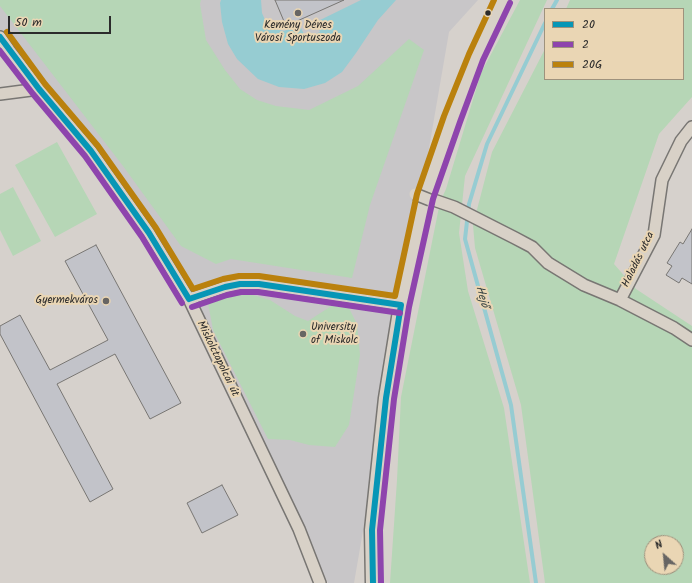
<!DOCTYPE html>
<meta charset="utf-8">
<style>
body{margin:0}
#map{position:relative;width:692px;height:583px;overflow:hidden;background:#d6d1cc;font-family:Kalam,sans-serif}
canvas{display:block}
.legend{position:absolute;left:544px;top:8px;width:140px;height:72px;box-sizing:border-box;background:#ead6b4;border:1px solid #9e927d;margin:0;padding:5px 7px;list-style:none;font-size:12px;color:#2b2b2b}
.legend li{display:flex;align-items:center;gap:8px;height:20px}
.legend b{width:20px;border:1px solid #9e927d}
.north{position:absolute;left:644px;top:535px;width:40px;height:40px;box-sizing:border-box;background:#ead6b4;border:1px solid #9e927d;border-radius:50%;rotate:333deg;font-size:11px;font-weight:700;line-height:16px;text-align:center;color:#2b2b2b}
.north::after{content:'';display:block;margin:auto;width:14px;height:18px;background:#676563;clip-path:polygon(50% 0,100% 100%,50% 72%,0 100%)}
.scale{position:absolute;left:8px;top:16px;width:103px;height:18px;box-sizing:border-box;border:2px solid #2b2b2b;border-top:0;padding-left:5px;font-size:12px;line-height:14px;white-space:nowrap;color:#2b2b2b;-webkit-text-stroke:3px #ead6b4;paint-order:stroke}
</style>
<div id="map">
<canvas width="692" height="583"></canvas>
<ul class="legend">
<li><b style="height:5px;background:#0696b6"></b>20</li>
<li><b style="height:5px;background:#8e44ad"></b>2</li>
<li><b style="height:5px;background:#ba810d"></b>20G</li>
</ul>
<div class="north">N</div>
<div class="scale">50 m</div>
</div>
<script>
const c = document.querySelector('canvas').getContext('2d');
c.lineJoin = 'round';
function fillPath(path, color) {
  c.fillStyle = color;
  c.fill(path, 'evenodd');
}
function toPath(rows) {
  const path = new Path2D();
  for (const r of rows) {
    path.moveTo(r[0], r[1]);
    for (let i = 2; i < r.length; i += 2) path.lineTo(r[i], r[i + 1]);
  }
  return path;
}
function stroke(path, color, width, dash) {
  c.strokeStyle = color;
  c.lineWidth = width;
  c.lineCap = dash ? 'butt' : 'round';
  c.setLineDash(dash || []);
  c.stroke(path);
}
function write(font, color, halo, rows, align = 'center') {
  c.font = font + ' Kalam,sans-serif';
  c.lineWidth = 4;
  c.setLineDash([]);
  c.textBaseline = 'middle';
  c.strokeStyle = halo;
  c.fillStyle = color;
  for (const [text, x, y, turn = 0] of rows) {
    c.save();
    c.translate(x, y);
    c.rotate((+turn || 0) * Math.PI / 180);
    c.textAlign = isNaN(turn) ? turn : align;
    if (halo) c.strokeText(text, 0, 0);
    c.fillText(text, 0, 0);
    c.restore();
  }
}
fillPath(toPath([
 [0,0,478,0,449,32,354,583,328,583,179,270,4,36,0,37]
]), '#c8c6c8');
fillPath(toPath([
 [0,0,201,0,200,4,206,40,225,70,240,89,257,100,276,106,309,110,358,86,409,39,424,50,370,205,352,278,231,259,216,264,181,246,123,166,0,6],
 [520,0,547,0,465,176,459,233,468,291,504,408,530,583,390,583,397,480,401,397,440,202,446,189,481,73],
 [570,0,692,0,692,97,659,134,614,264,636,289,692,326,692,583,545,583,521,405,475,248,473,225,492,152,545,49,545,79,683,79,683,9,566,9],
 [652,543,676,543,676,567,652,567],
 [57,142,97,214,55,237,15,165],
 [13,187,41,241,13,256,0,230,0,194],
 [239,291,270,300,295,316,308,321,336,303,346,302,357,324,360,355,349,425,335,447,309,445,290,440,268,439,213,330,208,303,215,295]
]), '#b6d6b6');
fillPath(toPath([
 [221,0,261,0,262,13,266,22,274,29,284,31,299,24,306,38,320,32,316,22,361,0,396,0,378,20,356,53,342,72,325,83,304,89,279,87,258,79,237,59,228,44,222,22,220,3]
]), '#96ccd2');
stroke(toPath([
 [552,9,557,0],
 [536,583,511,405,465,239,469,204,487,144,545,23]
]), '#96ccd2', 4);
const building = toPath([
 [275,0,344,0,286,26,275,0],
 [692,229,692,284,682,278,679,283,666,275,672,266,667,263,680,242,683,244,692,229],
 [96,245,181,403,150,419,115,354,57,384,113,489,90,502,0,334,0,326,20,315,50,370,108,340,65,261,96,245],
 [222,485,238,515,202,533,187,503,222,485]
]);
fillPath(building, '#c2c3c9');
stroke(building, '#787673', 1);
const minor = toPath([
 [0,37,9,50,39,89,91,151,149,233,189,299,299,529,320,583],
 [0,94,39,89],
 [425,197,454,207,515,238,532,247,548,263,584,285,620,300,674,328,692,340],
 [189,299,225,287,240,284,259,284,401,305],
 [620,300,654,235,662,180,681,141,692,127]
]);
const tertiary = toPath([
 [373,583,372,530,386,398,401,305,425,197,452,119,476,57,503,0]
]);
stroke(minor, '#787673', 14);
stroke(tertiary, '#787673', 17);
stroke(minor, '#d8d1c7', 11);
stroke(tertiary, '#d8d1c7', 14);
const minorBridge = toPath([
 [415,194,430,200]
]);
stroke(minorBridge, '#787673', 14, []);
stroke(minorBridge, '#d8d1c7', 11);
stroke(toPath([
 [0,37,39,89,91,151,149,233,189,299],
 [189,299,225,287,240,284,259,284,401,305],
 [373,583,372,530,386,398,401,305]
]), '#0696b6', 6);
stroke(toPath([
 [0,51,33,94,85,156,142,237,182,303],
 [192,307,227,295,241,292,258,292,400,313],
 [381,583,380,530,394,399,409,307,433,199,460,122,483,60,510,3]
]), '#8e44ad', 6);
stroke(toPath([
 [7,32,45,84,98,146,156,228,193,289,223,279,239,276,259,276,395,296,417,194,444,116,469,54,494,0]
]), '#ba810d', 6);
for (const [x, y, r, color] of [
 [298,13,4,"#676563"],
 [488,13,3.5,"#2b2b2b"],
 [106,301,4,"#676563"],
 [303,334,4,"#676563"]
]) {
  const dot = new Path2D();
  dot.arc(x, y, r, 0, 2 * Math.PI);
  c.fillStyle = color;
  c.fill(dot);
  stroke(dot, '#ead6b4', 1.5);
}
write('11px', '#2b2b2b', '#ead6b4', [
 ["Kemény Dénes",298,26],
 ["Városi Sportuszoda",298,39],
 ["Gyermekváros",98,301,"right"],
 ["University",311,328,"left"],
 ["of Miskolc",311,341,"left"]
]);
write('11px', '#2b2b2b', '#ead6b4', [
 ["Haladás utca",639,260,-64],
 ["Miskolctapolcai út",217,359,64]
]);
write('italic 12px', '#374344', '#ead6b4', [
 ["Hejő",481,297,75]
]);
</script>
